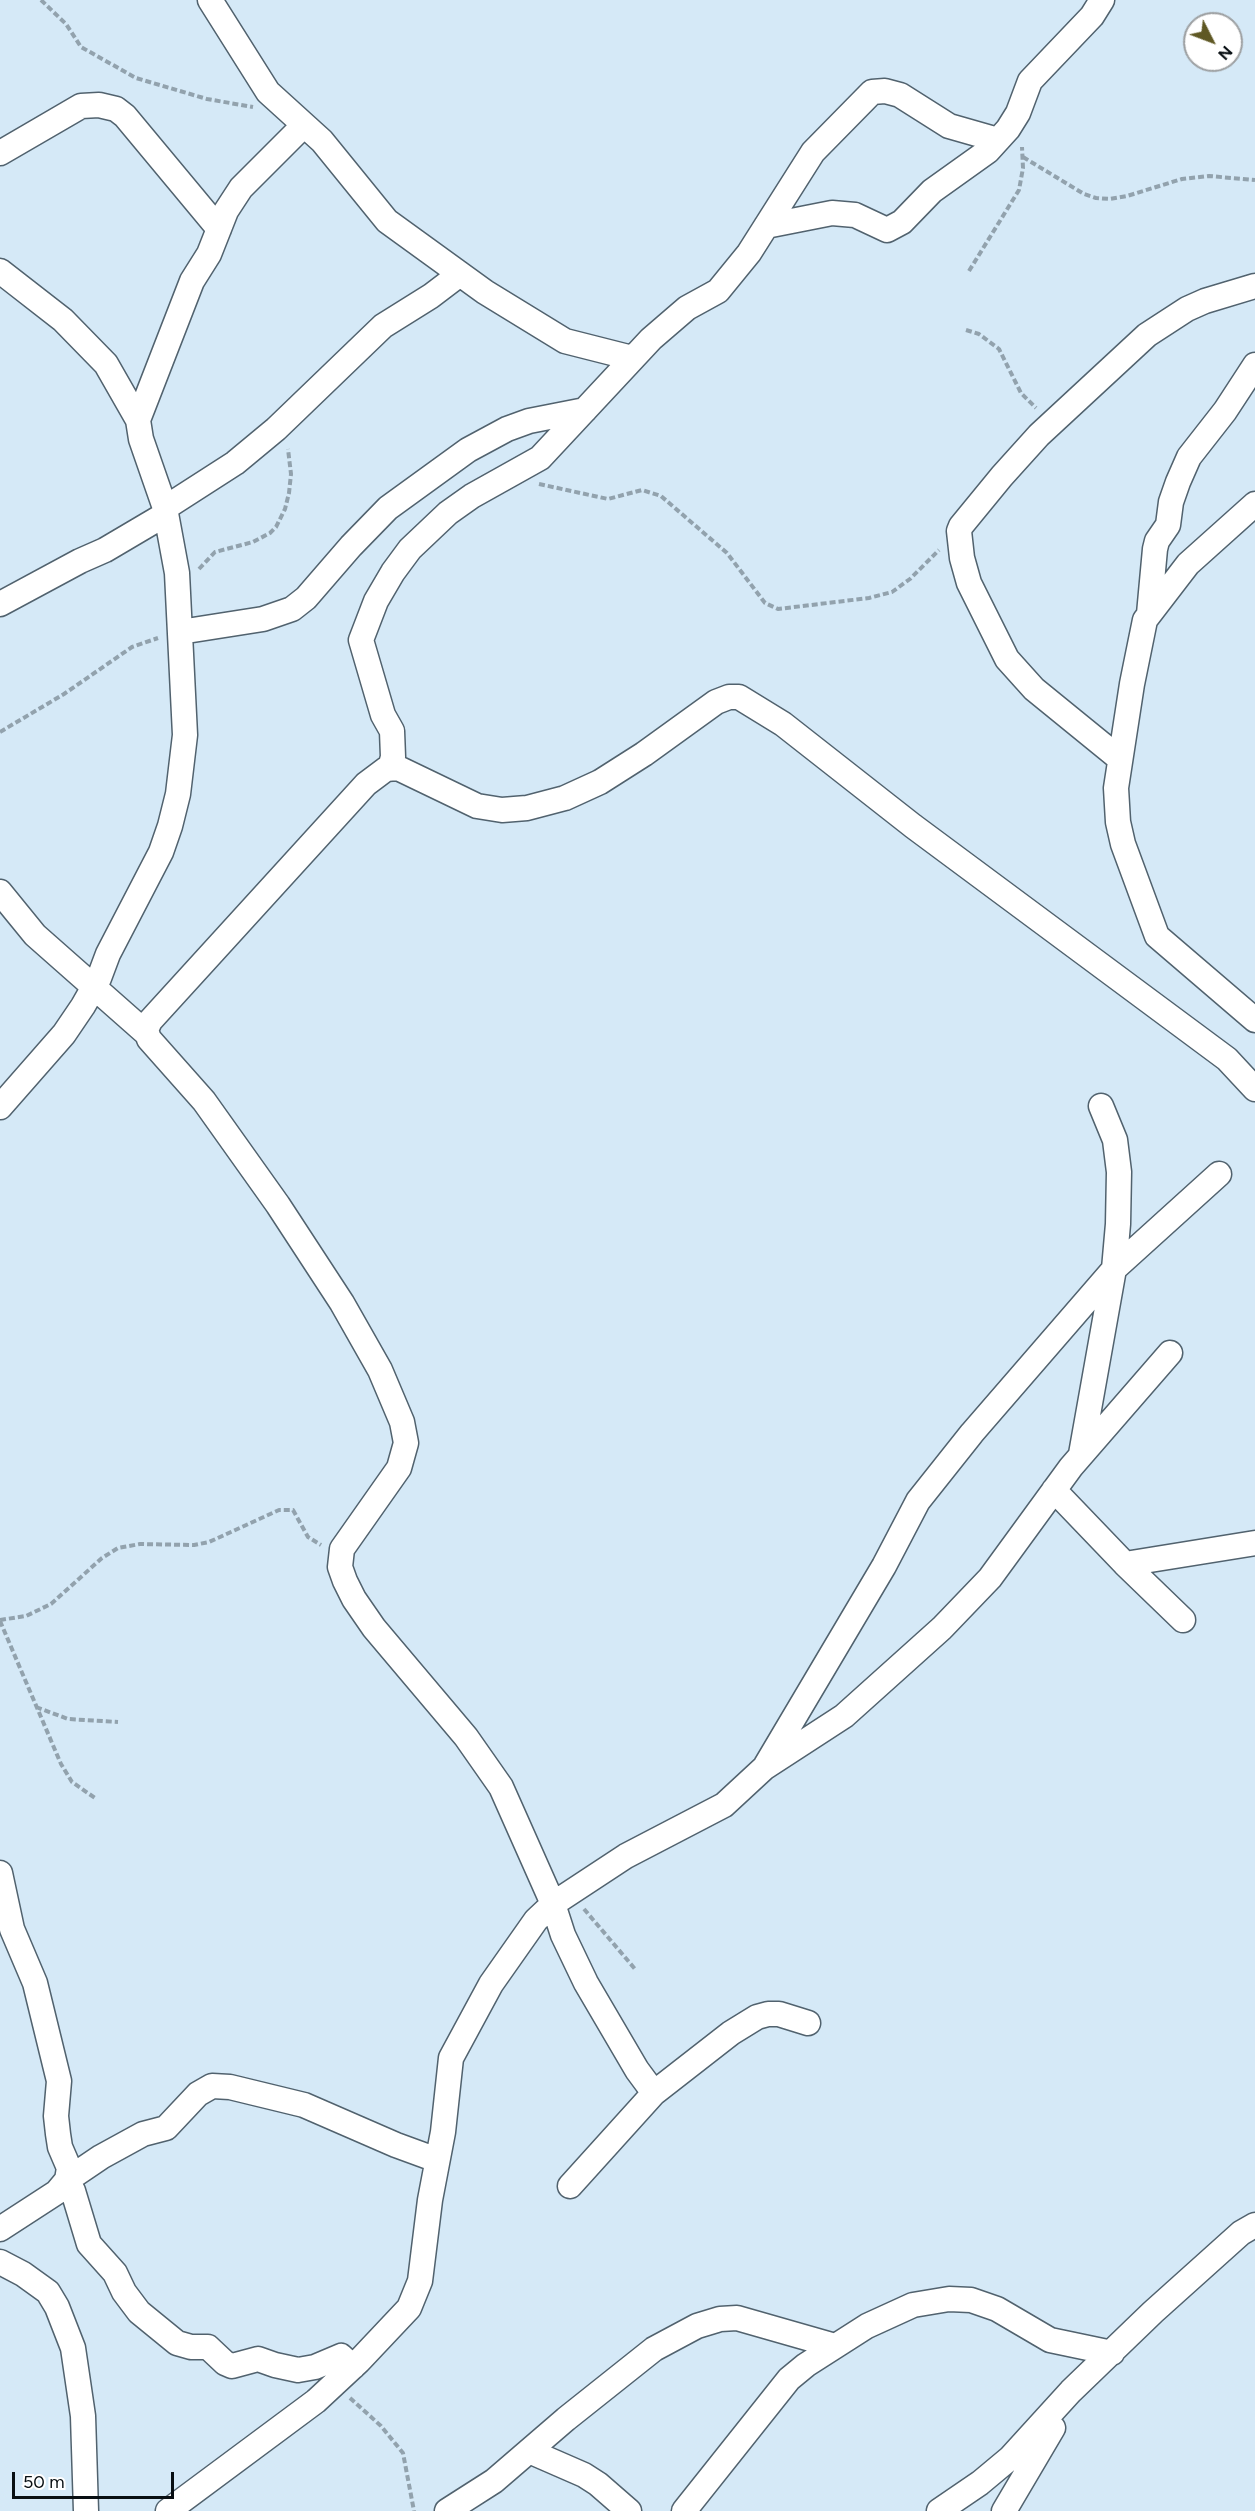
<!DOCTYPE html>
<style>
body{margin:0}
#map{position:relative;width:1255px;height:2511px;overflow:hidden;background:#d5e9f7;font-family:Figtree,sans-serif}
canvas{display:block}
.north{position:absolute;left:1183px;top:12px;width:60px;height:60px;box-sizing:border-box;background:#fff;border:2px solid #9c9fa1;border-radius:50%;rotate:132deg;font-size:16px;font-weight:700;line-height:24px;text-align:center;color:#080f13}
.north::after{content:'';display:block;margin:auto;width:21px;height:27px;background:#5f5824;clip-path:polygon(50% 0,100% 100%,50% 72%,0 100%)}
.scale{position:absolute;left:12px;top:2472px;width:162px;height:27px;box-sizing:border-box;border:3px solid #080f13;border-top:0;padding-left:8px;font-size:18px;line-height:21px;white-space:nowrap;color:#080f13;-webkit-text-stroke:4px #fff;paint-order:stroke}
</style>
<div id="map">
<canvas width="1255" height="2511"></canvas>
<div class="north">N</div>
<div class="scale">50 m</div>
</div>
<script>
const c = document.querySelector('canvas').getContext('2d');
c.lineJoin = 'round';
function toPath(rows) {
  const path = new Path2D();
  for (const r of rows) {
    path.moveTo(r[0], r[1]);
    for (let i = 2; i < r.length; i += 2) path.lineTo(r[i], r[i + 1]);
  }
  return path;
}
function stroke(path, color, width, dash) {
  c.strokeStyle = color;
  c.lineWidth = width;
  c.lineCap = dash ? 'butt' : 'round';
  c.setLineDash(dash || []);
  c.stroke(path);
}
const minor = toPath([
 [210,0,268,92,322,141,387,221,485,292,565,341,632,358],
 [0,153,81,106,99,105,116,109,125,116,219,229],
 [766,226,832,213,855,215,887,230,902,222,932,191,988,151,1008,129,1018,113,1030,81,1092,16,1102,0],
 [0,271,63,320,106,364,138,420],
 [1255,504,1188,564,1145,620,1132,684,1116,788,1118,822,1123,844,1157,936,1255,1020],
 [165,508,235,463,276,429,383,326,431,296,460,274],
 [0,604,80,561,105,550,166,514],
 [1149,614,1155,549,1157,541,1168,525,1171,502,1178,482,1189,457,1225,411,1255,365],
 [180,632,263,619,292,609,306,598,351,546,388,508,468,450,507,429,529,421,585,410],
 [1120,759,1034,689,1007,659,969,583,962,558,959,531,961,526,1002,476,1039,435,1147,335,1187,309,1205,301,1255,286],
 [390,768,393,757,392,731,383,715,361,640,376,601,393,572,410,549,448,513,472,496,540,458,651,339,687,308,718,291,749,253,813,152,872,92,885,91,900,95,949,126,998,140],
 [0,892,35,935,146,1033],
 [0,1107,64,1034,83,1006,99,978,108,954,161,852,170,826,178,794,185,735,177,573,165,508,141,439,138,420,192,281,209,254,226,211,241,188,304,125],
 [1081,1454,1114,1269,1118,1224,1119,1172,1115,1140,1101,1106],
 [1054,1490,1125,1564,1183,1620],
 [1125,1564,1255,1543],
 [766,1765,884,1566,918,1501,972,1433,1114,1269,1219,1174],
 [0,1873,12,1929,35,1983,59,2081,56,2116,58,2134,60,2147,69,2168,67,2180,57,2192,0,2229],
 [654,2093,637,2070,586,1983,563,1935,553,1904,501,1787,466,1737,374,1628,354,1599,345,1581,340,1567,342,1549,399,1468,406,1443,402,1422,380,1370,342,1303,278,1205,204,1101,149,1039,146,1030,150,1021,366,784,386,769,398,768,477,806,502,810,527,808,565,798,600,782,644,754,716,702,729,697,739,697,783,724,913,826,1227,1059,1255,1089],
 [570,2186,654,2093,731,2033,757,2017,768,2014,779,2014,808,2023],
 [0,2262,23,2274,48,2292,57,2307,73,2348,83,2416,86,2511],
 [353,2367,341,2356,315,2367,298,2370,275,2365,258,2359,232,2366,225,2363,208,2347,191,2347,177,2343,139,2312,124,2292,115,2273,89,2244,73,2191,67,2180,101,2157,143,2134,166,2128,198,2094,212,2086,230,2087,304,2105,396,2145,437,2160],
 [529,2451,584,2475,598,2484,629,2511],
 [168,2511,316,2401,359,2361,409,2308,420,2281,430,2200,443,2132,451,2058,491,1984,536,1920,553,1904,626,1856,724,1805,764,1768,844,1716,942,1628,990,1578,1071,1467,1170,1353],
 [447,2511,494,2481,566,2419,654,2349,697,2326,720,2319,737,2318,835,2346],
 [684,2511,789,2379,806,2365,867,2326,913,2305,949,2299,971,2300,997,2309,1050,2340,1112,2353],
 [939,2511,980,2483,1010,2458,1071,2391,1153,2312,1241,2233,1255,2225],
 [1004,2511,1053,2428]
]);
stroke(minor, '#51626e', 27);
stroke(toPath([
 [41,0,66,24,81,47,136,78,207,99,253,107],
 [1023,157,1084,194,1096,198,1110,199,1127,196,1182,179,1209,176,1255,180],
 [969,271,1019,190,1023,168,1022,147],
 [966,330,979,334,999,349,1021,393,1036,408],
 [539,484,608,499,642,490,661,496,727,553,765,603,778,609,869,598,892,592,910,579,939,550],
 [199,569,215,552,253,542,270,533,276,527,285,509,289,493,291,474,288,449],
 [0,732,64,694,132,647,158,638],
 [0,1620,26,1616,51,1604,102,1558,118,1548,140,1544,194,1545,209,1542,279,1510,293,1510,308,1537,321,1545],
 [0,1621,61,1764,72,1782,95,1798],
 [36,1707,68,1719,118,1722],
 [584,1909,635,1969],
 [350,2398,381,2426,403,2453,414,2511]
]), '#92a2ad', 4, [6, 3]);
stroke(minor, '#fff', 24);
</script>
